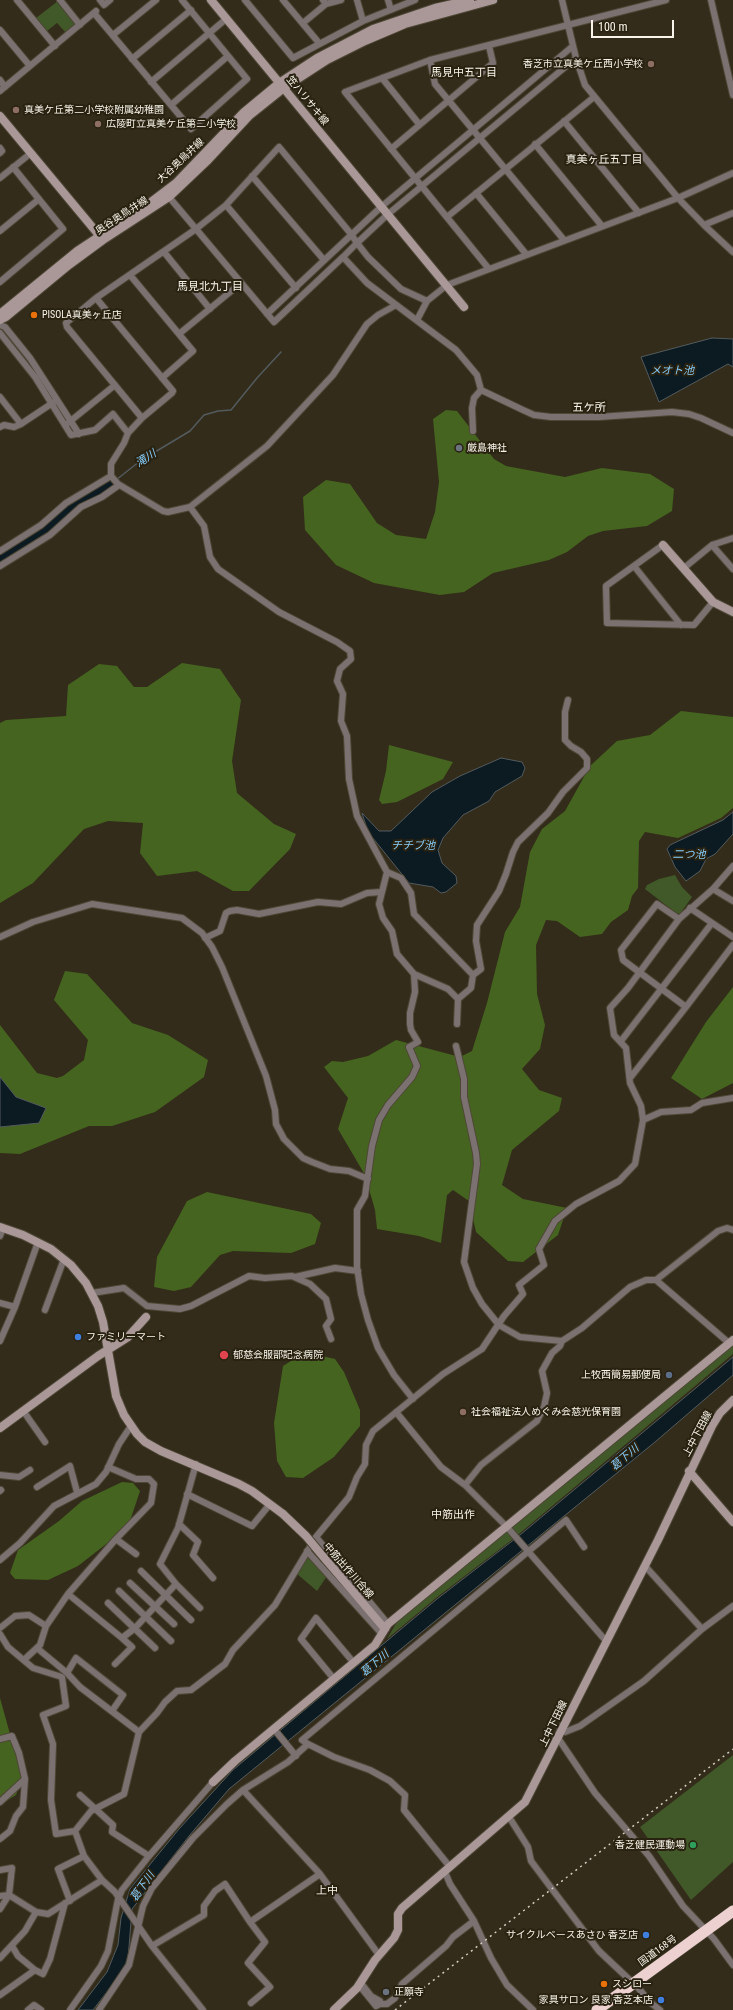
<!DOCTYPE html>
<meta charset="utf-8">
<style>
body{margin:0}
#map{position:relative;width:733px;height:2010px;overflow:hidden;background:#332c1a;font-family:"Roboto Condensed",sans-serif}
canvas{display:block}
.scale{position:absolute;left:591px;top:20px;width:83px;height:18px;box-sizing:border-box;border:2px solid #f8f4e9;border-top:0;padding-left:5px;font-size:12px;line-height:14px;white-space:nowrap;color:#f8f4e9;-webkit-text-stroke:3px #292211;paint-order:stroke}
</style>
<div id="map">
<canvas width="733" height="2010"></canvas>
<div class="scale">100 m</div>
</div>
<script>
const c = document.querySelector('canvas').getContext('2d');
c.lineJoin = 'round';
function fillPath(path, color) {
  c.fillStyle = color;
  c.fill(path, 'evenodd');
}
function toPath(rows) {
  const path = new Path2D();
  for (const r of rows) {
    path.moveTo(r[0], r[1]);
    for (let i = 2; i < r.length; i += 2) path.lineTo(r[i], r[i + 1]);
  }
  return path;
}
function stroke(path, color, width, dash) {
  c.strokeStyle = color;
  c.lineWidth = width;
  c.lineCap = dash ? 'butt' : 'round';
  c.setLineDash(dash || []);
  c.stroke(path);
}
function write(font, color, halo, rows, align = 'center') {
  c.font = font + ' "Roboto Condensed","Noto Sans JP",sans-serif';
  c.lineWidth = 4;
  c.setLineDash([]);
  c.textBaseline = 'middle';
  c.strokeStyle = halo;
  c.fillStyle = color;
  for (const [text, x, y, turn = 0] of rows) {
    c.save();
    c.translate(x, y);
    c.rotate((+turn || 0) * Math.PI / 180);
    c.textAlign = isNaN(turn) ? turn : align;
    if (halo) c.strokeText(text, 0, 0);
    c.fillText(text, 0, 0);
    c.restore();
  }
}
fillPath(toPath([
 [58,1,75,22,75,27,66,33,57,23,47,31,36,18],
 [675,875,682,887,692,897,680,914,676,913,645,889,647,885,659,879],
 [733,1343,733,1354,513,1539,436,1598,387,1639,398,1620],
 [308,1554,327,1576,317,1591,296,1573],
 [733,1755,733,1862,691,1900,640,1827]
]), '#415828');
fillPath(toPath([
 [446,410,457,411,494,459,506,466,565,477,602,468,650,474,674,489,672,511,647,526,603,531,588,536,567,552,549,560,493,573,464,592,440,595,374,583,336,565,305,530,303,497,326,480,350,484,377,523,396,535,426,539,435,512,439,482,433,419],
 [182,663,220,669,241,700,232,761,237,793,274,824,296,834,290,849,249,891,233,891,197,871,157,876,140,853,143,823,108,821,84,829,33,883,0,903,0,723,6,720,66,716,68,685,99,664,117,666,134,687,147,687],
 [681,711,733,717,733,808,721,818,678,838,645,832,639,841,638,888,632,896,628,910,611,922,602,934,580,937,557,921,546,920,536,945,537,994,545,1025,540,1049,522,1069,539,1090,562,1098,559,1111,512,1150,502,1185,523,1199,567,1208,558,1235,523,1262,508,1261,476,1232,469,1201,453,1190,447,1195,441,1243,419,1236,377,1229,375,1210,365,1175,338,1129,348,1098,324,1067,332,1061,343,1062,368,1056,396,1040,460,1057,472,1051,487,1003,505,932,520,907,530,852,542,829,565,811,590,766,617,741,650,735],
 [389,745,453,762,443,779,397,802,382,804,379,800,386,771],
 [65,971,87,974,132,1023,168,1035,208,1060,204,1077,155,1112,112,1126,89,1126,20,1154,0,1153,0,1025,37,1073,57,1078,63,1076,84,1060,88,1040,54,1000],
 [733,987,733,1083,702,1099,671,1078,706,1022],
 [207,1192,311,1214,321,1223,315,1244,291,1253,233,1251,220,1255,191,1287,174,1291,154,1287,157,1257,187,1201],
 [305,1352,335,1359,344,1372,360,1410,360,1426,334,1457,303,1478,286,1477,277,1461,274,1423,283,1366],
 [122,1482,133,1483,140,1491,128,1527,78,1566,48,1580,15,1579,10,1573,18,1550,59,1521,82,1501],
 [0,1698,22,1777,16,1795,0,1805]
]), '#45641f');
const water = toPath([
 [712,338,733,339,733,367,728,364,659,402,641,357,712,338],
 [501,758,522,762,525,768,522,776,495,792,489,801,463,815,443,838,438,850,442,863,456,876,457,883,446,892,441,893,433,887,409,883,368,832,362,813,379,831,391,831,432,792,460,776,501,758],
 [733,812,733,834,715,854,706,859,700,871,686,881,675,867,667,849,670,845,723,820,733,812],
 [0,1077,16,1097,46,1108,39,1123,0,1127,0,1077],
 [733,1357,733,1375,655,1442,229,1789,189,1836,132,1909,128,1959,120,1975,93,2010,78,2010,107,1972,118,1945,121,1918,130,1889,179,1829,233,1770,437,1599,520,1535,733,1357]
]);
fillPath(water, '#0c1a22');
stroke(water, '#535b5e', 1);
stroke(toPath([
 [116,480,140,461,190,431,204,415,218,411,231,410,257,378,281,352]
]), '#535b5e', 1.5);
stroke(toPath([
 [0,558,50,526,71,506,113,482]
]), '#0c1a22', 10);
const street = toPath([
 [17,0,55,46],
 [60,0,80,25],
 [100,0,104,5,110,0],
 [245,0,293,58,363,21,415,0],
 [283,0,319,43],
 [323,0,326,4,341,0],
 [357,0,363,21],
 [388,0,391,10],
 [562,0,576,58,585,85,678,198,704,225,733,252],
 [711,0,733,95],
 [94,13,191,129,247,79,182,0],
 [303,23,326,4],
 [0,30,30,66],
 [113,35,156,0],
 [132,59,191,10],
 [430,60,435,84,564,240],
 [382,78,419,124],
 [0,80,5,87],
 [151,82,226,19],
 [0,91,96,11],
 [171,105,228,56],
 [564,121,639,213],
 [535,144,602,226],
 [0,148,2,151,0,153],
 [391,149,493,63,489,46],
 [252,176,324,260],
 [0,178,31,153],
 [476,193,526,254],
 [226,205,296,288],
 [447,217,594,97],
 [704,225,733,213],
 [0,231,39,199],
 [164,252,210,309],
 [343,257,367,283,456,350,477,375,481,390,523,410,534,415,551,417,599,417,672,412,689,414,701,418,733,433],
 [489,269,345,92,430,60,666,0],
 [130,275,193,351,162,378],
 [0,282,63,229,13,167],
 [96,298,173,391,172,393,142,418,67,327,66,323,96,298,196,229,169,197],
 [427,301,401,289,368,257,357,243,351,234,279,147,226,205,196,229,274,322,343,257,357,243,387,215,576,58],
 [267,314,381,207,573,46],
 [417,320,427,301,447,285,678,198,733,173],
 [0,325,5,327,30,358,79,434],
 [0,333,35,377,71,435,95,430,113,414,128,433],
 [179,334,241,283],
 [0,397,21,424,54,402],
 [142,418,128,433,124,443,111,464,111,476,118,484,163,511,168,512,190,507,267,446,333,375,367,324,378,315,396,305],
 [68,423,115,385],
 [0,427,4,425,14,427,21,424],
 [473,431,472,408,474,398,481,390],
 [190,507,204,526,210,557,218,569,279,612,337,642,350,651,351,659,340,669,337,681,343,694,341,721,347,736,349,779,357,816,387,872,401,878,411,893,414,914,473,975],
 [663,545,606,586,607,623,694,625,713,602],
 [712,545,733,569],
 [0,551,41,525,66,503,111,476],
 [0,566,50,535,81,507,102,497,119,485],
 [634,566,681,625],
 [684,568,712,545,733,538],
 [387,872,379,904,383,918,392,931,397,954,414,974,448,989,458,999,457,1024],
 [713,889,733,901],
 [690,908,733,937],
 [679,919,657,904,621,950,623,960,686,1007],
 [0,937,33,922,92,904,182,918,202,933,212,947,222,967,266,1076,275,1110,276,1124,284,1139,303,1158,312,1162,330,1169,349,1171,368,1179],
 [205,938,220,931,226,913,230,911,237,910,259,914,318,902,341,904,367,893,381,892],
 [458,999,471,988,473,975,481,969,476,941,477,925,499,891,506,874,513,852,518,842,548,813,563,792,587,768,587,759,581,752,571,746,565,740,565,712,568,700],
 [621,1041,712,923],
 [456,1046,464,1079,464,1097,476,1153,477,1164,464,1262,473,1288,482,1304,499,1325,520,1337,562,1341,582,1328,630,1287,646,1280,656,1280,729,1343],
 [630,1078,686,1007,733,945],
 [643,1120,661,1112,691,1110,702,1103,733,1098],
 [0,1236,3,1228],
 [295,1277,335,1268,358,1271],
 [656,1280,718,1231,727,1228,733,1230],
 [92,1293,124,1288,147,1306,180,1309,191,1306,249,1276,265,1278,292,1276,310,1284,326,1299,331,1319,326,1326,331,1339],
 [0,1303,15,1307],
 [45,1310,64,1259],
 [0,1341,15,1307,38,1242],
 [413,1399,394,1375,378,1348,368,1320,361,1294,357,1267,357,1210,365,1196,372,1146,379,1120,388,1105,412,1077,417,1066,409,1047,418,1042,411,1030,410,1024,410,1013,415,992,414,974],
 [24,1412,45,1442],
 [396,1412,441,1467,465,1485,507,1527,606,1641],
 [0,1475,19,1477,30,1470],
 [465,1485,481,1465,537,1421,544,1407,547,1393,542,1371,552,1353,560,1346,562,1341],
 [37,1487,70,1466,77,1492],
 [0,1491,1,1490],
 [187,1494,252,1526,270,1504],
 [179,1524,198,1542,193,1555,213,1578],
 [316,1537,388,1624],
 [116,1539,136,1554],
 [307,1551,382,1634],
 [0,1560,20,1543,54,1506,96,1484,106,1472,119,1444,131,1426],
 [645,1566,702,1629],
 [141,1571,191,1620],
 [130,1583,174,1624],
 [176,1584,200,1608],
 [119,1591,171,1641],
 [68,1594,116,1539,151,1503,154,1484,149,1479,136,1479,108,1467],
 [108,1603,155,1648],
 [0,1628,15,1616,29,1615,46,1626],
 [0,1634,8,1647,33,1668,62,1677,66,1706,43,1715,53,1744,51,1800,56,1834,75,1831,91,1811,124,1794,139,1732,157,1713,165,1702,177,1691,191,1690,225,1664,233,1650,275,1605,316,1537,349,1497,357,1477,365,1464,366,1445,373,1431,443,1374,482,1349,504,1316,523,1294,519,1285,544,1265,539,1249,555,1221,576,1204,619,1181,635,1164,643,1120,641,1106,630,1083,626,1048,614,1035,610,1008,628,988,679,919,713,889,733,866],
 [37,1648,67,1673,80,1687,139,1732],
 [25,1659,40,1645,46,1626,68,1594,122,1638,135,1628,176,1584,160,1564,178,1528,196,1464],
 [115,1664,132,1647,122,1638],
 [67,1673,76,1658,123,1695,112,1711],
 [334,1679,301,1639,316,1618,354,1663],
 [274,1729,296,1756],
 [562,1731,565,1732,580,1726,644,1681,702,1629,733,1606],
 [558,1738,595,1793,649,1856,683,1906,714,1939,733,1965],
 [0,1739,12,1736,19,1753,25,1779,0,1802],
 [308,1744,334,1757,370,1770,390,1781,405,1795,404,1810,450,1867],
 [243,1790,320,1874,379,1955],
 [80,1795,113,1825,112,1832,149,1856],
 [509,1817,528,1847,531,1861,552,1889,599,1951,633,1983],
 [75,1831,84,1856,102,1880,115,1892,152,1946,203,2010],
 [0,1839,10,1831,16,1816,23,1807,25,1779],
 [0,1870,12,1868,9,1895,0,1909],
 [445,1872,450,1884,474,1921,491,1958,507,1985,533,2010],
 [0,1896,9,1895,36,1912,25,1931,0,1958],
 [70,1901,58,1869,84,1856],
 [36,1912,48,1914,102,1880],
 [250,1922,320,1874],
 [152,1946,204,1915,204,1906,215,1891,225,1884,250,1922,265,1942,248,1963,270,1987,251,2003],
 [35,1970,43,1974,50,1959,65,1903],
 [634,1983,651,2003,660,2010],
 [359,1985,376,2006,380,2004,380,2001,371,1996,361,1983],
 [0,1995,35,1970,18,1956,12,1946],
 [380,2004,387,2004,395,1998,402,1984,446,1946,453,1937,474,1921],
 [28,2010,34,2005,41,2010],
 [70,2010,101,1966,108,1951,118,1899,122,1890,149,1856,213,1782],
 [99,2010,129,1965,143,1906,152,1888,193,1838,227,1804,243,1790,288,1762,308,1744,302,1740,566,1520,584,1547]
]);
const secondary = toPath([
 [211,0,464,307],
 [0,116,103,240],
 [0,314,77,251,151,202,176,183,244,112,279,83,317,58,373,29,435,8,470,0],
 [0,320,6,317,69,265,103,240,169,197,208,160,249,116,284,88,327,60,365,41,405,24,493,0],
 [663,545,713,602,733,612],
 [0,1227,23,1235,51,1249,71,1265,86,1283,98,1306,103,1322,116,1396,124,1415,137,1434,145,1442,161,1451,239,1484,252,1491,283,1514],
 [0,1428,98,1356,128,1337,146,1317],
 [689,1471,733,1522],
 [326,1560,385,1629],
 [213,1782,235,1761,375,1645,388,1624,733,1340],
 [334,2010,357,1988,375,1960,394,1938,398,1930,398,1914,402,1908,525,1802,658,1540,712,1426,720,1413,733,1400]
]);
const highway = toPath([
 [597,2010,733,1911]
]);
stroke(street, '#4f4837', 8);
stroke(secondary, '#4f4837', 10);
stroke(highway, '#4f4837', 12);
stroke(street, '#7c7171', 6);
stroke(secondary, '#aa9898', 8);
stroke(highway, '#edd1d0', 11);
stroke(toPath([
 [395,2010,733,1749]
]), '#d3cec2', 1.5, [2, 4]);
const secondaryBridge = toPath([
 [283,1514,306,1536,326,1560]
]);
stroke(secondaryBridge, '#4f4837', 10, []);
stroke(secondaryBridge, '#aa9898', 8);
for (const [x, y, r, color] of [
 [651,64,4,"#8d6e63"],
 [16,110,4,"#8d6e63"],
 [98,124,4,"#8d6e63"],
 [34,315,4,"#e8710a"],
 [459,448,4,"#6b7280"],
 [78,1337,4,"#3f7fe0"],
 [224,1355,5,"#e0444e"],
 [669,1375,4,"#5c6f8a"],
 [463,1412,4,"#8d6e63"],
 [693,1845,4,"#2e9e5b"],
 [646,1935,4,"#3f7fe0"],
 [604,1984,4,"#e8710a"],
 [386,1992,4,"#6b7280"],
 [661,2000,4,"#3f7fe0"]
]) {
  const dot = new Path2D();
  dot.arc(x, y, r, 0, 2 * Math.PI);
  c.fillStyle = color;
  c.fill(dot);
  stroke(dot, '#292211', 1.5);
}
write('10px', '#f8f4e9', '#292211', [
 ["香芝市立真美ケ丘西小学校",643,64,"right"],
 ["真美ケ丘第二小学校附属幼稚園",24,110],
 ["広陵町立真美ケ丘第二小学校",106,124],
 ["PISOLA真美ヶ丘店",42,315],
 ["厳島神社",467,448],
 ["ファミリーマート",86,1337],
 ["郁慈会服部記念病院",233,1355],
 ["上牧西簡易郵便局",661,1375,"right"],
 ["社会福祉法人めぐみ会慈光保育園",471,1412],
 ["香芝健民運動場",685,1845,"right"],
 ["サイクルベースあさひ 香芝店",638,1935,"right"],
 ["スシロー",612,1984],
 ["正願寺",394,1992],
 ["家具サロン 良家 香芝本店",653,2000,"right"]
], 'left');
write('10px', '#f8f4e9', '#292211', [
 ["笠ハリサキ線",307,101,51],
 ["大谷奥鳥井線",181,161,-43],
 ["奥谷奥鳥井線",122,216,-33],
 ["上中下田線",698,1434,-62],
 ["中筋出作川合線",348,1571,49],
 ["上中下田線",554,1724,-64],
 ["国道168号",658,1951,-36]
]);
write('11px', '#f8f4e9', '#292211', [
 ["馬見中五丁目",464,73],
 ["真美ヶ丘五丁目",604,160],
 ["馬見北九丁目",210,287],
 ["五ケ所",589,408],
 ["中筋出作",453,1515],
 ["上中",327,1891]
]);
write('italic 11px', '#88cffc', '#292211', [
 ["メオト池",672,371],
 ["滝川",146,459,-32],
 ["チチブ池",413,846],
 ["二つ池",689,855],
 ["葛下川",625,1458,-40],
 ["葛下川",375,1664,-40],
 ["葛下川",143,1887,-55]
]);
</script>
